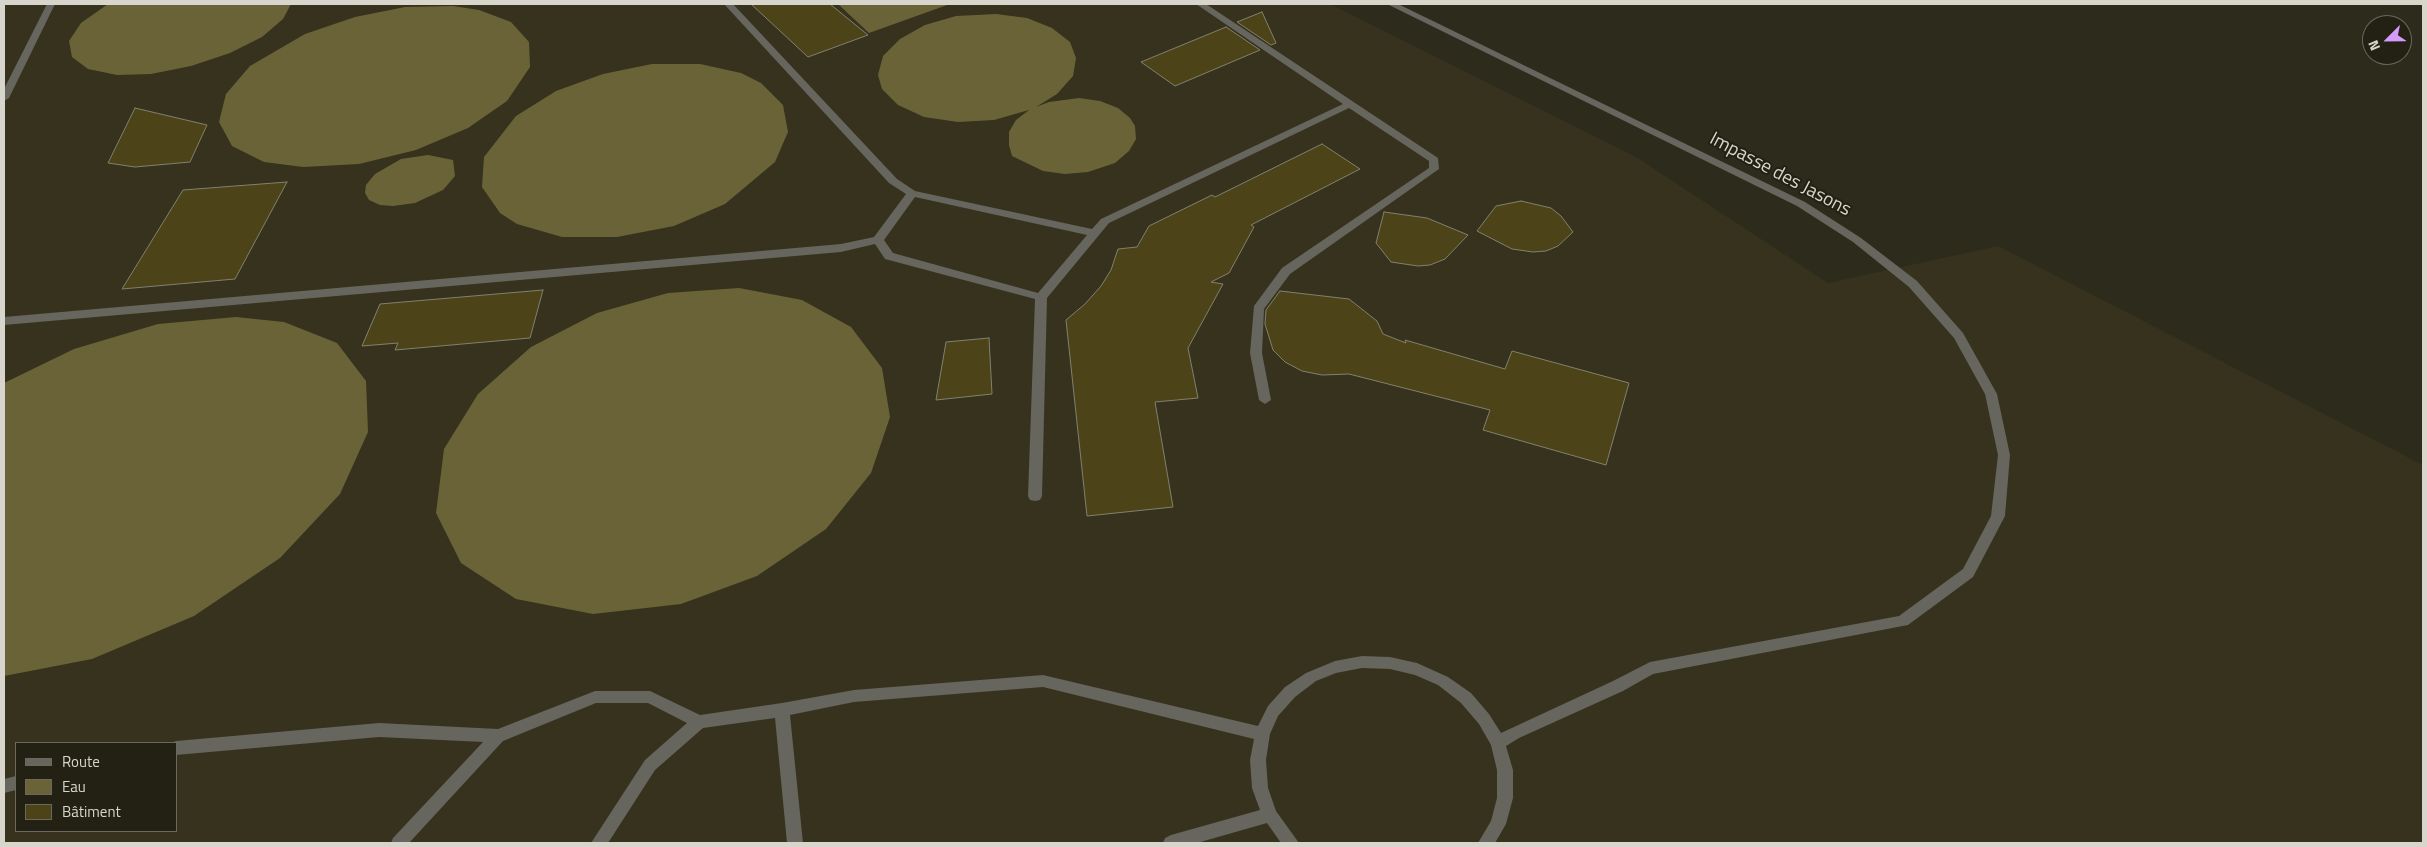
<!DOCTYPE html>
<meta charset="utf-8">
<style>
body{margin:0}
#map{position:relative;width:2427px;height:847px;overflow:hidden;background:#2d2b1c;font-family:"Titillium Web",sans-serif}
canvas{display:block}
.frame{position:absolute;inset:0;border:5px solid #d7d5cc;pointer-events:none}
.legend{position:absolute;left:15px;top:742px;width:162px;height:90px;box-sizing:border-box;background:#232113;border:1px solid #6b695d;margin:0;padding:6px 9px;list-style:none;font-size:15px;color:#d7d5cc}
.legend li{display:flex;align-items:center;gap:10px;height:25px}
.legend b{width:25px;border:1px solid #6b695d}
.north{position:absolute;left:2362px;top:15px;width:50px;height:50px;box-sizing:border-box;background:#232113;border:1px solid #6b695d;border-radius:50%;rotate:247deg;font-size:14px;font-weight:700;line-height:20px;text-align:center;color:#d7d5cc}
.north::after{content:'';display:block;margin:auto;width:18px;height:22px;background:#d39cfc;clip-path:polygon(50% 0,100% 100%,50% 72%,0 100%)}
</style>
<div id="map">
<canvas width="2427" height="847"></canvas>
<div class="frame"></div>
<ul class="legend">
<li><b style="height:6px;background:#66655e"></b>Route</li>
<li><b style="height:14px;background:#6a6337"></b>Eau</li>
<li><b style="height:14px;background:#4c4418"></b>Bâtiment</li>
</ul>
<div class="north">N</div>
</div>
<script>
const c = document.querySelector('canvas').getContext('2d');
c.lineJoin = 'round';
function fillPath(path, color) {
  c.fillStyle = color;
  c.fill(path, 'evenodd');
}
function toPath(rows) {
  const path = new Path2D();
  for (const r of rows) {
    path.moveTo(r[0], r[1]);
    for (let i = 2; i < r.length; i += 2) path.lineTo(r[i], r[i + 1]);
  }
  return path;
}
function stroke(path, color, width, dash) {
  c.strokeStyle = color;
  c.lineWidth = width;
  c.lineCap = dash ? 'butt' : 'round';
  c.setLineDash(dash || []);
  c.stroke(path);
}
function write(font, color, halo, rows, align = 'center') {
  c.font = font + ' "Titillium Web",sans-serif';
  c.lineWidth = 4;
  c.setLineDash([]);
  c.textBaseline = 'middle';
  c.strokeStyle = halo;
  c.fillStyle = color;
  for (const [text, x, y, turn = 0] of rows) {
    c.save();
    c.translate(x, y);
    c.rotate((+turn || 0) * Math.PI / 180);
    c.textAlign = isNaN(turn) ? turn : align;
    if (halo) c.strokeText(text, 0, 0);
    c.fillText(text, 0, 0);
    c.restore();
  }
}
fillPath(toPath([
 [4,4,1330,4,1636,157,1828,283,1998,246,2423,465,2423,843,4,843],
 [16,743,176,743,176,831,16,831]
]), '#36321d');
fillPath(toPath([
 [108,4,291,4,283,19,262,37,230,53,191,66,151,74,117,75,88,69,72,57,69,41,81,23],
 [838,4,950,4,869,33],
 [453,6,479,10,511,22,529,42,530,67,507,101,468,128,416,150,359,164,303,167,264,162,232,146,219,122,226,94,250,66,305,34,355,17,405,7],
 [996,14,1027,18,1052,28,1070,42,1076,58,1073,76,1057,94,1036,107,1049,102,1079,98,1100,101,1118,108,1130,118,1135,126,1136,139,1129,151,1115,163,1088,172,1065,174,1043,171,1012,156,1009,145,1009,132,1016,120,1029,110,994,120,958,122,924,117,898,105,882,89,878,75,883,56,900,39,925,25,956,16],
 [652,64,700,64,741,73,761,83,783,105,788,132,775,162,725,204,674,226,617,237,562,237,517,224,500,213,482,187,484,157,516,116,556,91,603,74],
 [428,155,453,160,455,176,443,190,415,203,393,206,380,205,369,200,365,193,366,185,375,174,401,159],
 [739,288,802,300,851,327,882,368,890,417,871,473,826,529,757,576,681,604,593,614,516,599,461,563,436,513,444,449,478,394,531,347,597,313,668,293],
 [236,317,284,322,337,343,366,381,368,432,340,494,280,558,194,616,92,659,4,676,4,383,74,349,158,324]
]), '#6a6337');
const building = toPath([
 [751,4,830,4,868,35,808,57,751,4],
 [1262,12,1276,43,1271,45,1237,22,1262,12],
 [1226,27,1260,50,1175,86,1141,62,1226,27],
 [135,108,207,125,190,162,135,167,108,163,135,108],
 [1322,144,1360,169,1251,225,1254,227,1229,273,1211,282,1223,284,1188,348,1198,398,1155,402,1173,507,1087,516,1066,320,1085,304,1101,286,1111,270,1118,249,1137,247,1149,226,1212,195,1215,197,1322,144],
 [287,182,235,279,122,289,183,190,287,182],
 [1521,201,1551,208,1561,216,1573,232,1558,246,1546,251,1533,252,1512,249,1477,231,1496,206,1521,201],
 [1384,212,1427,218,1468,235,1445,259,1430,265,1418,266,1391,262,1376,243,1384,212],
 [543,290,530,338,395,350,398,343,362,346,380,304,543,290],
 [1280,291,1349,299,1377,321,1383,334,1406,343,1405,340,1505,369,1512,351,1629,383,1606,465,1483,430,1490,410,1349,374,1322,375,1302,371,1285,362,1273,350,1265,324,1266,310,1280,291],
 [989,338,992,394,936,400,946,342,989,338]
]);
fillPath(building, '#4c4418');
stroke(building, '#82806f', 1);
fillPath(toPath([
 [47,4,55,4,9,98,4,101,4,89,47,4],
 [724,4,733,4,897,179,915,191,1092,229,1101,219,1343,104,1196,4,1206,4,1438,158,1439,169,1290,274,1264,309,1262,353,1271,400,1265,404,1259,400,1250,353,1254,306,1282,268,1429,168,1429,161,1349,108,1109,223,1047,298,1042,496,1040,500,1035,501,1030,500,1028,496,1035,299,885,259,875,244,841,252,4,325,4,317,841,244,874,237,906,194,889,183,724,4],
 [915,197,1087,235,1038,293,893,253,884,240,915,197],
 [1387,4,1398,4,1805,202,1861,238,1917,281,1963,333,1997,394,2010,455,2005,516,1973,577,1908,625,1653,674,1623,691,1519,738,1506,746,1513,770,1513,798,1506,824,1495,843,1478,843,1491,821,1497,798,1497,770,1491,745,1479,724,1461,703,1438,685,1415,675,1390,669,1362,668,1336,673,1316,681,1295,697,1278,716,1270,734,1266,760,1268,788,1276,811,1299,843,1281,843,1267,823,1197,843,1163,843,1165,838,1171,835,1260,810,1252,788,1250,760,1254,739,1043,687,854,702,790,715,803,843,787,843,775,718,703,728,655,770,608,843,591,843,645,760,687,723,648,703,596,703,503,741,409,843,391,843,393,838,483,742,379,737,176,755,176,743,171,743,176,741,379,723,498,729,595,691,650,691,700,715,782,703,854,690,1043,675,1258,726,1268,706,1285,687,1306,673,1335,661,1362,656,1390,657,1417,663,1448,677,1471,693,1489,714,1501,733,1613,681,1650,662,1899,616,1963,569,1991,516,1998,455,1985,394,1954,338,1909,287,1853,242,1797,206,1387,4],
 [16,776,16,790,4,793,4,779,16,776]
]), '#66655e');
write('19px', '#d7d5cc', '#232113', [
 ["Impasse des Jasons",1780,175,28]
]);
</script>
